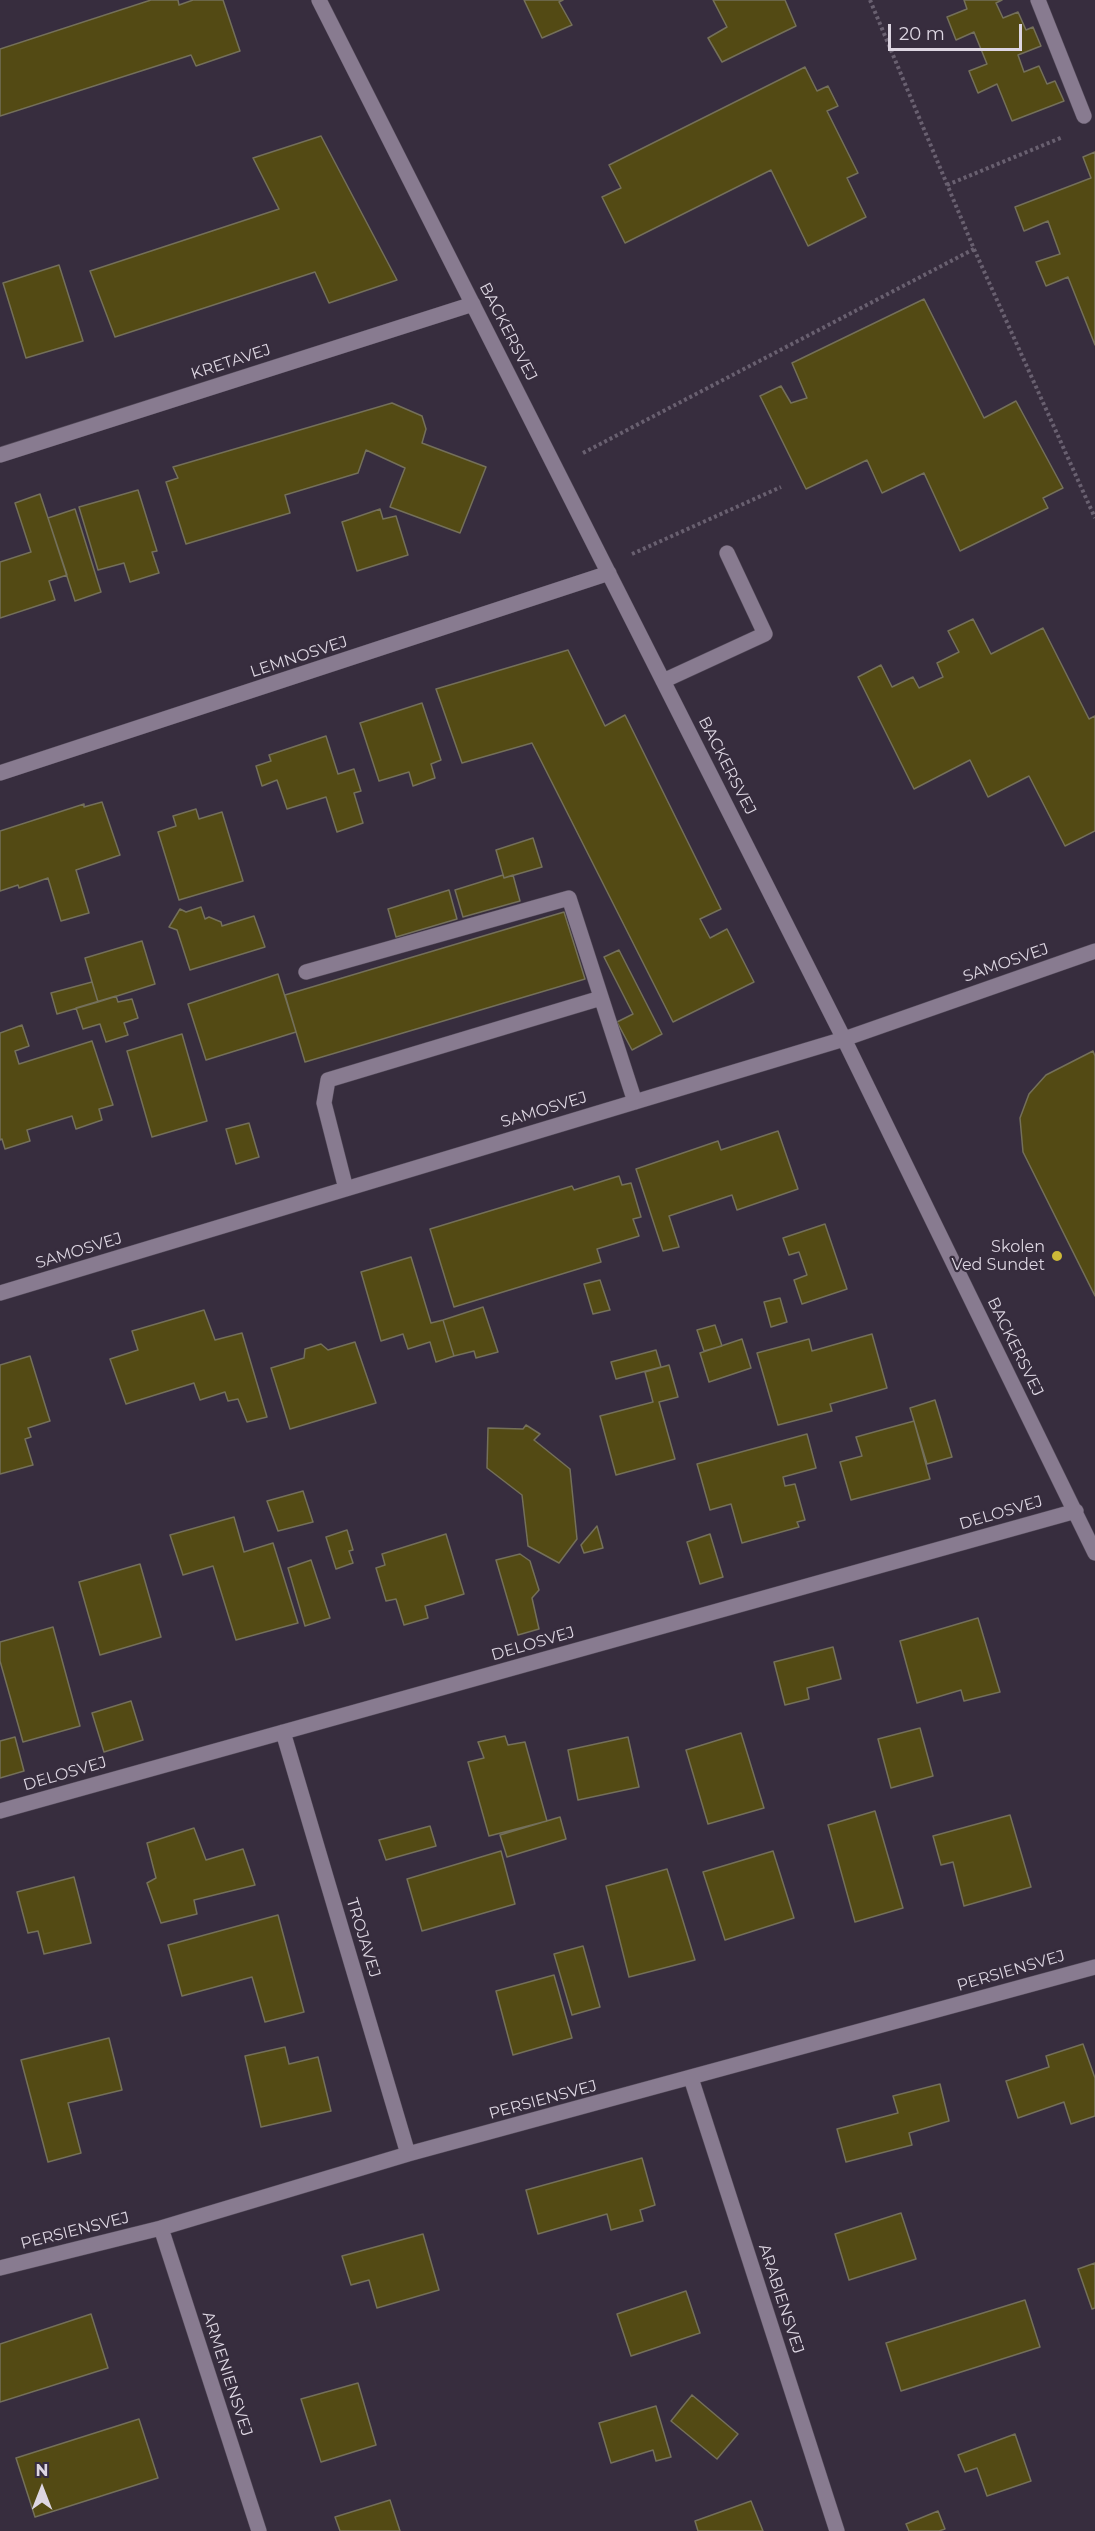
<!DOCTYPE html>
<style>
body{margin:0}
#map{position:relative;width:1095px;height:2531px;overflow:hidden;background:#372d3e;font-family:Montserrat,sans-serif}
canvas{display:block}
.north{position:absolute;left:12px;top:2459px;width:60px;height:60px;-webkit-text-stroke:4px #372d3e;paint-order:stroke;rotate:0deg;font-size:16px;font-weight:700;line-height:24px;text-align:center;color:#ddd6e2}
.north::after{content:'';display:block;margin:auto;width:21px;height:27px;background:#ddd6e2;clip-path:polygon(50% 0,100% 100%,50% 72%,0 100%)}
.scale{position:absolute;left:888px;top:24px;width:134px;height:27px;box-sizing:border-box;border:3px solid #ddd6e2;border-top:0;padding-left:8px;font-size:18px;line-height:21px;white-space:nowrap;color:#ddd6e2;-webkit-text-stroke:4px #372d3e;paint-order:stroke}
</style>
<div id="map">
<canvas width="1095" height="2531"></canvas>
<div class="north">N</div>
<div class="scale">20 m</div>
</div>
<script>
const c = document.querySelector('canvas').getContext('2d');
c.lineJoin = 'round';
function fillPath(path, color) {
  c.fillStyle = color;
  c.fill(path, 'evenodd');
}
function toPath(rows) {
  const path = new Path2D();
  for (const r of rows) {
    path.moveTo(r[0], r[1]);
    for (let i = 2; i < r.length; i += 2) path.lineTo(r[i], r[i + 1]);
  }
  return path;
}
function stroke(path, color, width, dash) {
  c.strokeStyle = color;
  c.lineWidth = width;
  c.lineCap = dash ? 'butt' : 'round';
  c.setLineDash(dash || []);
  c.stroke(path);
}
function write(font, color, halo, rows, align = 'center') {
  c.font = font + ' Montserrat,sans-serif';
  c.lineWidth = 4.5;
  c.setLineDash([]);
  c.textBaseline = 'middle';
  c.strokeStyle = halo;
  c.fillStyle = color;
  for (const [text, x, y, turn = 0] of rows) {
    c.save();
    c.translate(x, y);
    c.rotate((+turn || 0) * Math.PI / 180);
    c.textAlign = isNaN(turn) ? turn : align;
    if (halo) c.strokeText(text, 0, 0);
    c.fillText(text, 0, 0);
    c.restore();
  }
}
const building = toPath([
 [151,0,178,0,179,5,193,0,223,0,240,51,196,66,191,55,0,116,0,49,151,0],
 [524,0,563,0,559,2,572,25,542,38,524,0],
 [713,0,785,0,796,26,722,62,708,38,727,27,713,0],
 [964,0,1002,0,996,3,1003,18,1018,12,1026,30,1033,27,1041,46,1018,55,1024,72,1039,66,1047,84,1055,81,1064,101,1012,121,997,84,978,93,969,71,987,64,974,32,956,40,947,17,967,9,964,0],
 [805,67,817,91,828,86,838,106,827,111,858,173,847,178,866,217,808,246,771,170,625,243,602,197,621,188,609,165,805,67],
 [321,136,397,280,329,303,315,272,115,337,90,271,279,209,253,158,321,136],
 [1095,152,1095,345,1068,277,1046,286,1036,262,1060,254,1048,221,1024,231,1015,207,1091,178,1083,157,1095,152],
 [59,265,83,341,26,358,3,283,59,265],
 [924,299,984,418,1016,401,1063,488,1043,498,1048,508,960,551,924,473,882,493,867,460,806,489,760,396,781,386,791,403,807,398,792,363,924,299],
 [392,403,422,416,426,429,422,443,486,467,460,533,390,507,405,468,366,450,358,473,285,495,290,513,186,544,166,482,178,478,173,467,392,403],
 [138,490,157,551,152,552,159,573,130,582,124,563,98,570,79,507,138,490],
 [40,494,67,575,49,581,55,600,0,618,0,562,31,552,15,503,40,494],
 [75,509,101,592,75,601,48,518,75,509],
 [380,509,383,519,396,516,408,555,357,571,342,522,380,509],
 [973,619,991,654,1043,628,1089,719,1095,716,1095,831,1065,846,1029,776,988,797,970,760,914,789,858,677,881,665,892,687,913,677,919,688,943,677,937,663,959,652,948,631,973,619],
 [568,650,605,726,625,715,721,909,700,919,710,938,727,929,754,982,673,1022,532,743,462,763,436,689,568,650],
 [422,703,441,760,431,764,435,778,413,786,409,772,379,781,360,723,422,703],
 [326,736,338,774,354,769,361,791,354,793,363,823,337,832,326,797,287,809,277,780,262,786,256,766,271,761,269,755,326,736],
 [102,802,120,855,76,870,89,913,61,921,48,878,19,888,18,885,0,891,0,831,84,804,84,807,102,802],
 [196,809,199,819,222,812,243,881,179,900,158,832,176,826,173,816,196,809],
 [533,838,542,867,504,878,496,850,533,838],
 [503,875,504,878,513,875,520,901,463,917,455,890,503,875],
 [449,890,457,919,396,937,388,909,449,890],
 [201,907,205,919,209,917,221,922,222,926,254,916,265,947,190,970,177,930,169,927,180,909,186,912,201,907],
 [564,912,585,979,305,1062,285,995,564,912],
 [142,941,155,984,98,1002,85,958,142,941],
 [619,950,662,1034,632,1050,617,1022,633,1014,604,957,619,950],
 [278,974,296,1032,206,1060,188,1004,278,974],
 [92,982,98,1002,57,1014,51,993,92,982],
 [116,996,118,1002,132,999,138,1018,124,1023,128,1035,106,1042,100,1024,83,1029,76,1008,116,996],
 [22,1025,29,1046,15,1051,19,1064,92,1041,113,1105,99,1109,102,1120,76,1129,72,1116,27,1130,30,1141,5,1149,2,1139,0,1140,0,1033,22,1025],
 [182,1034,207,1121,152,1137,127,1051,182,1034],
 [1093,1051,1095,1056,1095,1296,1023,1152,1020,1118,1029,1094,1046,1075,1093,1051],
 [249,1123,259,1157,236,1164,226,1129,249,1123],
 [778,1131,798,1189,737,1210,732,1195,669,1216,679,1247,663,1251,636,1169,718,1141,721,1150,778,1131],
 [619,1176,622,1185,631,1183,641,1217,633,1219,639,1236,597,1249,601,1262,454,1307,430,1229,572,1186,574,1190,619,1176],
 [825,1224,847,1289,802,1304,794,1280,807,1275,799,1252,789,1255,783,1238,825,1224],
 [411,1257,431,1323,443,1320,454,1356,436,1362,430,1342,408,1349,403,1334,381,1341,361,1272,411,1257],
 [600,1280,610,1310,593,1314,584,1284,600,1280],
 [780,1298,787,1322,771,1327,764,1302,780,1298],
 [483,1307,498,1352,476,1358,474,1351,454,1356,443,1320,483,1307],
 [204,1310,215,1340,242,1333,267,1417,247,1422,238,1399,228,1401,225,1392,200,1400,194,1383,126,1404,110,1359,138,1350,132,1331,204,1310],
 [715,1325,722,1346,704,1351,697,1330,715,1325],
 [872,1334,887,1388,830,1404,832,1411,778,1425,757,1353,809,1339,812,1351,872,1334],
 [742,1339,751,1368,709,1382,700,1353,742,1339],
 [355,1342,376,1403,290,1429,271,1368,304,1358,305,1349,321,1344,328,1350,355,1342],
 [656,1350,661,1367,616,1379,611,1362,656,1350],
 [30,1356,50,1421,28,1428,31,1437,25,1439,33,1465,0,1474,0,1365,30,1356],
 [669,1365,678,1397,659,1402,675,1459,616,1475,600,1416,653,1402,645,1372,669,1365],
 [935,1400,952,1457,927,1464,910,1408,935,1400],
 [914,1421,930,1479,851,1500,840,1462,862,1456,856,1437,914,1421],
 [526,1425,540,1434,534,1440,570,1469,577,1539,559,1563,528,1546,522,1495,487,1468,488,1428,523,1429,526,1425],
 [807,1434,816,1468,783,1477,785,1486,795,1484,805,1520,797,1522,799,1527,742,1543,731,1504,710,1510,697,1464,807,1434],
 [303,1491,313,1522,278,1531,267,1501,303,1491],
 [234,1517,244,1552,273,1543,298,1623,236,1640,213,1566,183,1575,170,1535,234,1517],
 [597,1526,603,1548,584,1553,581,1545,597,1526],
 [347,1530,353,1550,349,1551,353,1563,336,1569,326,1537,347,1530],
 [446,1534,464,1594,425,1606,428,1618,404,1625,396,1599,386,1601,376,1568,385,1565,382,1554,446,1534],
 [710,1534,723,1577,700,1584,687,1542,710,1534],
 [520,1554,530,1561,539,1590,532,1598,539,1629,518,1635,496,1560,520,1554],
 [311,1560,330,1618,305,1626,288,1568,311,1560],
 [140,1564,161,1637,100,1655,79,1582,140,1564],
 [978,1618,1000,1692,964,1701,961,1690,917,1703,900,1641,978,1618],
 [53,1627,80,1726,23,1742,0,1661,0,1642,53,1627],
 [833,1647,841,1679,807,1688,809,1699,785,1705,774,1662,833,1647],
 [131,1701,143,1740,104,1752,92,1713,131,1701],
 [920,1728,933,1776,891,1788,878,1739,920,1728],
 [741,1733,764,1808,708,1824,686,1750,741,1733],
 [505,1736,508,1745,525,1742,547,1821,489,1836,468,1762,484,1758,478,1742,505,1736],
 [15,1737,24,1771,0,1778,0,1741,15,1737],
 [628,1737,639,1787,578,1800,568,1750,628,1737],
 [875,1811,903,1908,855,1922,828,1825,875,1811],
 [1010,1815,1031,1887,964,1906,953,1862,941,1865,933,1836,1010,1815],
 [560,1817,566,1839,507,1857,500,1835,560,1817],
 [430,1826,436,1846,386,1860,379,1840,430,1826],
 [194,1828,206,1860,243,1849,255,1885,194,1900,197,1914,161,1923,147,1883,156,1878,147,1843,194,1828],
 [501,1851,515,1904,422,1931,407,1879,501,1851],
 [773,1851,794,1918,725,1940,703,1872,773,1851],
 [667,1869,695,1960,629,1977,606,1886,667,1869],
 [74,1877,91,1943,44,1954,38,1931,28,1933,17,1892,74,1877],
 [278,1915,304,2012,265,2022,252,1977,182,1996,168,1945,278,1915],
 [583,1946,600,2007,572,2015,554,1954,583,1946],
 [554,1975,572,2038,513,2055,496,1991,554,1975],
 [109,2038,122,2090,68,2103,81,2153,48,2162,21,2060,109,2038],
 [1083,2044,1095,2078,1095,2116,1071,2124,1064,2102,1018,2118,1006,2081,1049,2067,1046,2056,1083,2044],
 [285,2047,289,2064,318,2057,331,2111,261,2127,245,2056,285,2047],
 [940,2084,949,2121,909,2133,912,2145,846,2162,837,2129,898,2113,893,2096,940,2084],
 [642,2158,655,2205,640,2210,643,2221,611,2230,607,2214,538,2234,526,2190,642,2158],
 [901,2213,916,2259,849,2280,835,2234,901,2213],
 [423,2234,439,2290,377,2308,369,2280,351,2285,342,2256,423,2234],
 [1095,2263,1095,2308,1092,2309,1078,2269,1095,2263],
 [686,2291,700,2333,631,2356,617,2314,686,2291],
 [1025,2300,1040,2347,901,2391,886,2343,1025,2300],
 [91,2314,108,2368,0,2402,0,2344,91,2314],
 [358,2383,376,2445,321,2462,301,2399,358,2383],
 [692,2395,738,2434,717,2459,671,2421,692,2395],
 [656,2406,671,2457,656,2461,653,2450,611,2463,599,2423,656,2406],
 [139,2419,158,2478,35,2517,16,2458,139,2419],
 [1015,2434,1031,2481,987,2496,977,2468,965,2472,958,2455,1015,2434],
 [390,2500,400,2531,340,2531,335,2517,390,2500],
 [751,2501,763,2531,698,2531,695,2521,751,2501],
 [938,2511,945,2529,939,2531,909,2531,906,2524,938,2511]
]);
fillPath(building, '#534a14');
stroke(building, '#74705a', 1.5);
const minor = toPath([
 [319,0,844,1039,1095,1553],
 [1038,0,1084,116],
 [0,455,473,304],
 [663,681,765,634,727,553],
 [0,773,609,573],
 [306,972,569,898,635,1102],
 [346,1189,324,1103,328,1080,601,998],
 [0,1293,844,1039,1095,951],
 [283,1732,408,2154],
 [0,1811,1076,1511],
 [691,2078,837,2531],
 [161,2228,259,2531],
 [0,2268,161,2228,408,2154,1095,1967]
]);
stroke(minor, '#544b5a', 16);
stroke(toPath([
 [947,185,1063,137],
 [974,249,1095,518],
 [583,453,974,249,870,0],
 [632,554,781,487]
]), '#696070', 4, [3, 3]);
stroke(minor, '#887b90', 15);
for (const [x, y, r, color] of [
 [1057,1256,6,"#cdb938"]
]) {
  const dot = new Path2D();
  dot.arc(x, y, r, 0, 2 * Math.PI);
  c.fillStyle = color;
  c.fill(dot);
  stroke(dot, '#372d3e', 2);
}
write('16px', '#ddd6e2', '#372d3e', [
 ["BACKERSVEJ",508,332,63],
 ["KRETAVEJ",231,362,-18],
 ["LEMNOSVEJ",299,657,-18],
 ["BACKERSVEJ",727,766,63],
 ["SAMOSVEJ",1006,963,-19],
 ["SAMOSVEJ",544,1110,-17],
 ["SAMOSVEJ",79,1251,-17],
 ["BACKERSVEJ",1015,1347,64],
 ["DELOSVEJ",1001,1513,-16],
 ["DELOSVEJ",533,1644,-16],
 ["DELOSVEJ",65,1774,-16],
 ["TROJAVEJ",363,1938,73],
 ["PERSIENSVEJ",1011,1971,-16],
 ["PERSIENSVEJ",543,2100,-15],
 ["PERSIENSVEJ",75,2231,-14],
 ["ARABIENSVEJ",781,2299,72],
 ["ARMENIENSVEJ",227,2374,72]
]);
write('16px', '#ddd6e2', '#372d3e', [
 ["Skolen",1045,1247],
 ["Ved Sundet",1045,1265]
], 'right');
</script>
